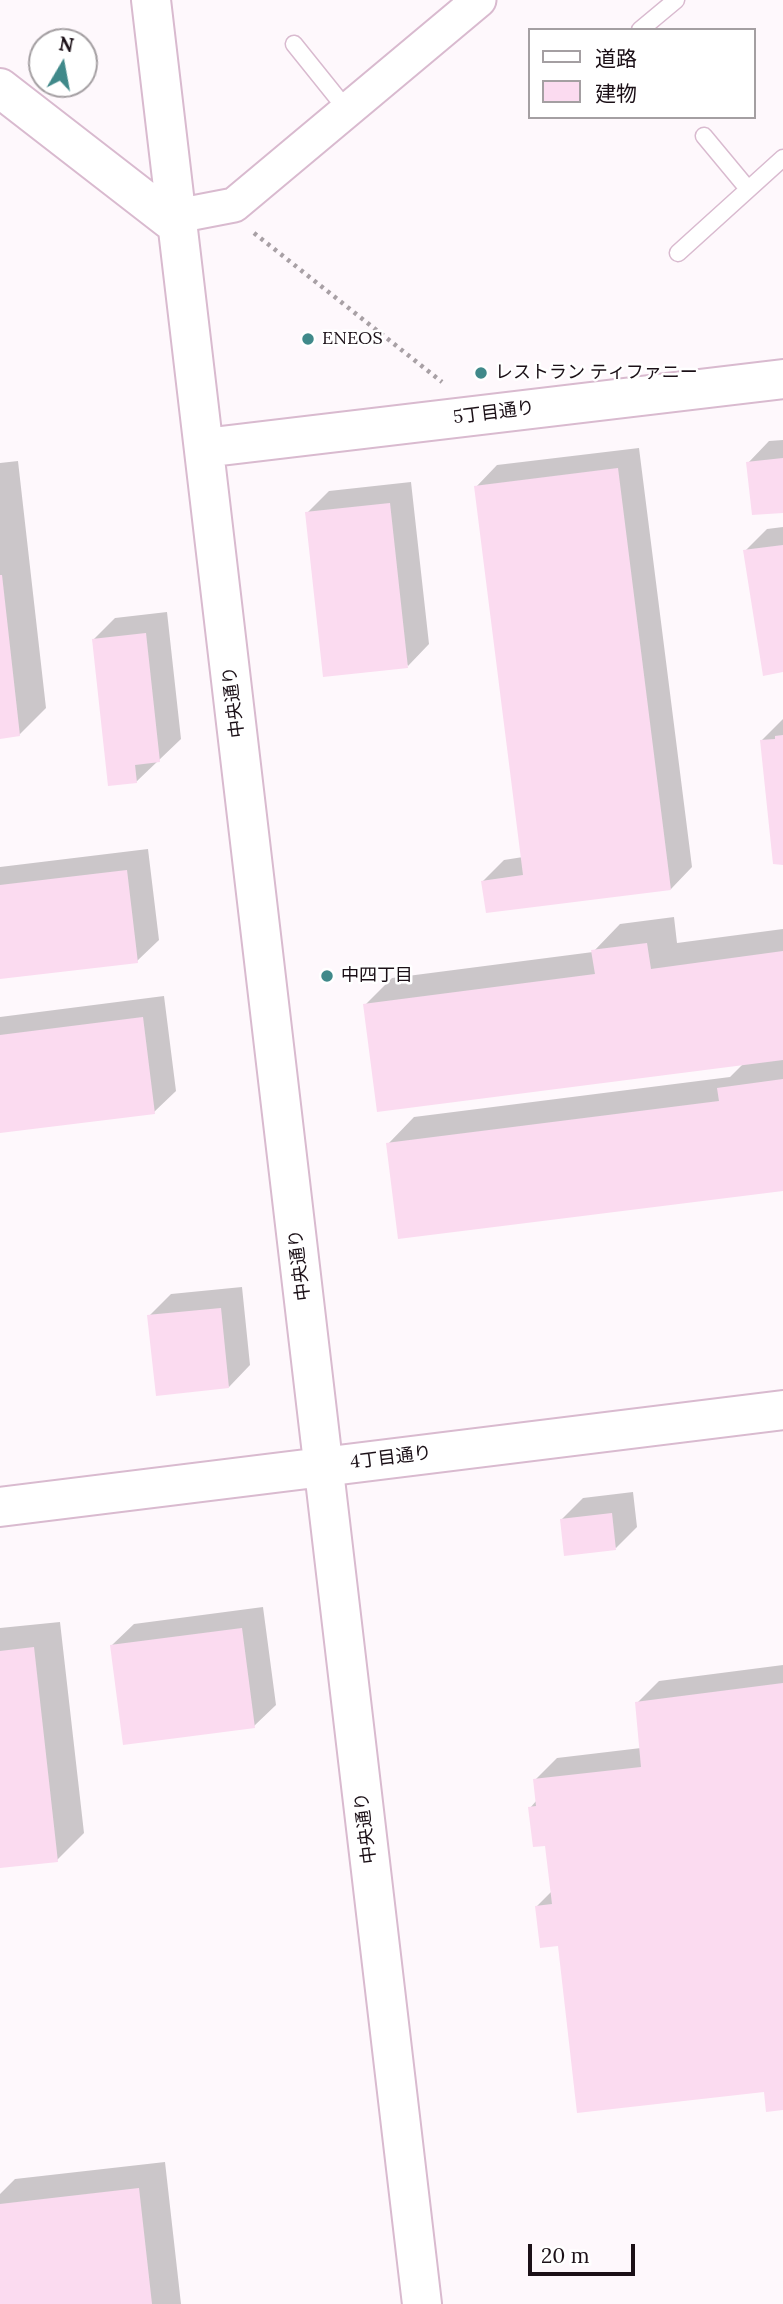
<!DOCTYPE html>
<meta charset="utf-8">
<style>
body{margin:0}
#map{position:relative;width:783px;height:2304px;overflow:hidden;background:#fef8fc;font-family:Lora,"Noto Sans JP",serif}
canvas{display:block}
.legend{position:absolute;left:528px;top:28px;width:228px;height:91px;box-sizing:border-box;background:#fff;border:2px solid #a49fa2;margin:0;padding:9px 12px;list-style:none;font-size:21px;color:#1b1017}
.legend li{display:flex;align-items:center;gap:14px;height:35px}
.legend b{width:35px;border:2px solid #a49fa2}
.north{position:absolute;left:28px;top:28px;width:70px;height:70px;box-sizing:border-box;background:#fff;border:2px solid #a49fa2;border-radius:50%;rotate:10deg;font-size:19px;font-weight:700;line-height:28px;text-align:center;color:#1b1017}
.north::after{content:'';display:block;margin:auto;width:24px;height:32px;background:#40898a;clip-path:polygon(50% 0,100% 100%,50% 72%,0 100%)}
.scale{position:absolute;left:528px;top:2244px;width:107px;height:32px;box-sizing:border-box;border:4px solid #1b1017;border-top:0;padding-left:9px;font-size:21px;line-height:24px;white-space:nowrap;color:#1b1017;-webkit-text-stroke:5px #fff;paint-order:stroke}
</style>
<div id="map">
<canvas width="783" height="2304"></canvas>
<ul class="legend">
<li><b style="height:9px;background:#fff"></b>道路</li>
<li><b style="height:19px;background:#fbdbf0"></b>建物</li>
</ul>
<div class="north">N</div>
<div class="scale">20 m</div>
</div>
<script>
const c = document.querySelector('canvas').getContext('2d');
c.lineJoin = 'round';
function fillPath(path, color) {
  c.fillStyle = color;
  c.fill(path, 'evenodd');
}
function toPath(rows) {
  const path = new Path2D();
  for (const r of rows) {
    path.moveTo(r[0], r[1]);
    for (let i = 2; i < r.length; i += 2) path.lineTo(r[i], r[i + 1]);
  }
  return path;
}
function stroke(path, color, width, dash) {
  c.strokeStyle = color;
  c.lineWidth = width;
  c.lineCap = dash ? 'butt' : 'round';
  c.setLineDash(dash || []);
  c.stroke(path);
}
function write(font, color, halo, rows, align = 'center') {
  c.font = font + ' Lora,"Noto Sans JP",serif';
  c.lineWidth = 5;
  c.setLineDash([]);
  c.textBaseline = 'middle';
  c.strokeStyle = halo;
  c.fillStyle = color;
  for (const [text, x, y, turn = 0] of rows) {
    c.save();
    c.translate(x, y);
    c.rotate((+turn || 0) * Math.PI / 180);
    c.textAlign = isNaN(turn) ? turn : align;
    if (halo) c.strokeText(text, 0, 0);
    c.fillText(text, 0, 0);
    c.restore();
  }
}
fillPath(toPath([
 [783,440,783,511,748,463,769,441],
 [639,448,692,867,671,889,483,881,504,860,523,857,476,487,497,465],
 [18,461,46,708,19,735,0,737,0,463],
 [411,482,429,644,408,666,307,513,329,491],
 [783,527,783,671,745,551,767,529],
 [167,612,181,739,136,782,94,639,115,618],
 [783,719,783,863,761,741],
 [148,849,159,940,137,961,0,978,0,867],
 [674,917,677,943,783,929,783,1189,388,1144,414,1117,730,1077,744,1063,365,1005,392,978,593,952,620,924],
 [164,996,176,1091,154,1112,0,1132,0,1017],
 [242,1287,250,1365,229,1387,149,1316,171,1294],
 [633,1492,637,1527,616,1548,561,1520,583,1498],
 [263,1607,276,1705,254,1726,112,1645,134,1624],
 [60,1622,84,1833,57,1860,0,1866,0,1628],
 [783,1665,783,2109,765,2090,560,1944,537,1906,552,1891,546,1844,530,1808,537,1800,535,1780,557,1758,641,1748,637,1703,659,1681],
 [165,2162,181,2304,0,2304,0,2194,15,2179]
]), '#0003');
fillPath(toPath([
 [783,458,783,513,752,515,746,462],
 [618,468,671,890,486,913,481,881,523,875,474,486],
 [390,503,408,668,323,677,305,512],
 [783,545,783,672,763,676,743,550],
 [0,575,2,575,20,736,0,739],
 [146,633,160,762,135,765,137,783,108,786,92,639],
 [783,735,783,865,773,864,760,740,775,739,775,736],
 [127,870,138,963,0,979,0,885],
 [647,943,651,969,783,951,783,1060,377,1112,363,1004,595,974,591,950],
 [143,1017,155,1114,0,1133,0,1035],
 [783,1079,783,1191,398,1239,386,1143,719,1101,717,1088],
 [221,1308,229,1388,156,1396,147,1315],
 [612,1513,616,1550,564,1556,560,1519],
 [242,1628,255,1728,123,1745,110,1645],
 [34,1647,58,1862,0,1868,0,1651],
 [783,1683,783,2110,766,2112,764,2092,577,2113,558,1946,540,1948,535,1906,552,1904,545,1846,533,1847,528,1807,536,1806,533,1779,641,1767,635,1702],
 [139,2188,152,2304,0,2304,0,2204]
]), '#fbdbf0');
const service = toPath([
 [640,30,676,0],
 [294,44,347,110],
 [704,136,748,189],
 [678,253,783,158]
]);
const minor = toPath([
 [177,216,234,205,479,0]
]);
const tertiary = toPath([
 [151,0,422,2304],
 [0,88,178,226],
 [204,448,783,379],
 [0,1507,783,1410]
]);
stroke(service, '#d9bacf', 19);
stroke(minor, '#d9bacf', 37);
stroke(tertiary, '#d9bacf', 42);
stroke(toPath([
 [254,233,442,382]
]), '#a8a0a5', 4.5, [3.5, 5]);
stroke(service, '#fff', 16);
stroke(minor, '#fff', 33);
stroke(tertiary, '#fff', 38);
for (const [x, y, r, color] of [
 [308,339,7,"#40898a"],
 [481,373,7,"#40898a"],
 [327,976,7,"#40898a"]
]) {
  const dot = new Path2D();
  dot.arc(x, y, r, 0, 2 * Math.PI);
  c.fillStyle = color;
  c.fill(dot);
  stroke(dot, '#fff', 2.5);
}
write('18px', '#1b1017', '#fff', [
 ["ENEOS",322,339],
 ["レストラン ティファニー",495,373],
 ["中四丁目",341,976]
], 'left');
write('18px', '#1b1017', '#fff', [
 ["5丁目通り",494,413,-7],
 ["中央通り",234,702,-97],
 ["中央通り",300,1265,-97],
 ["4丁目通り",391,1458,-7],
 ["中央通り",366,1828,-97]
]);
</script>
